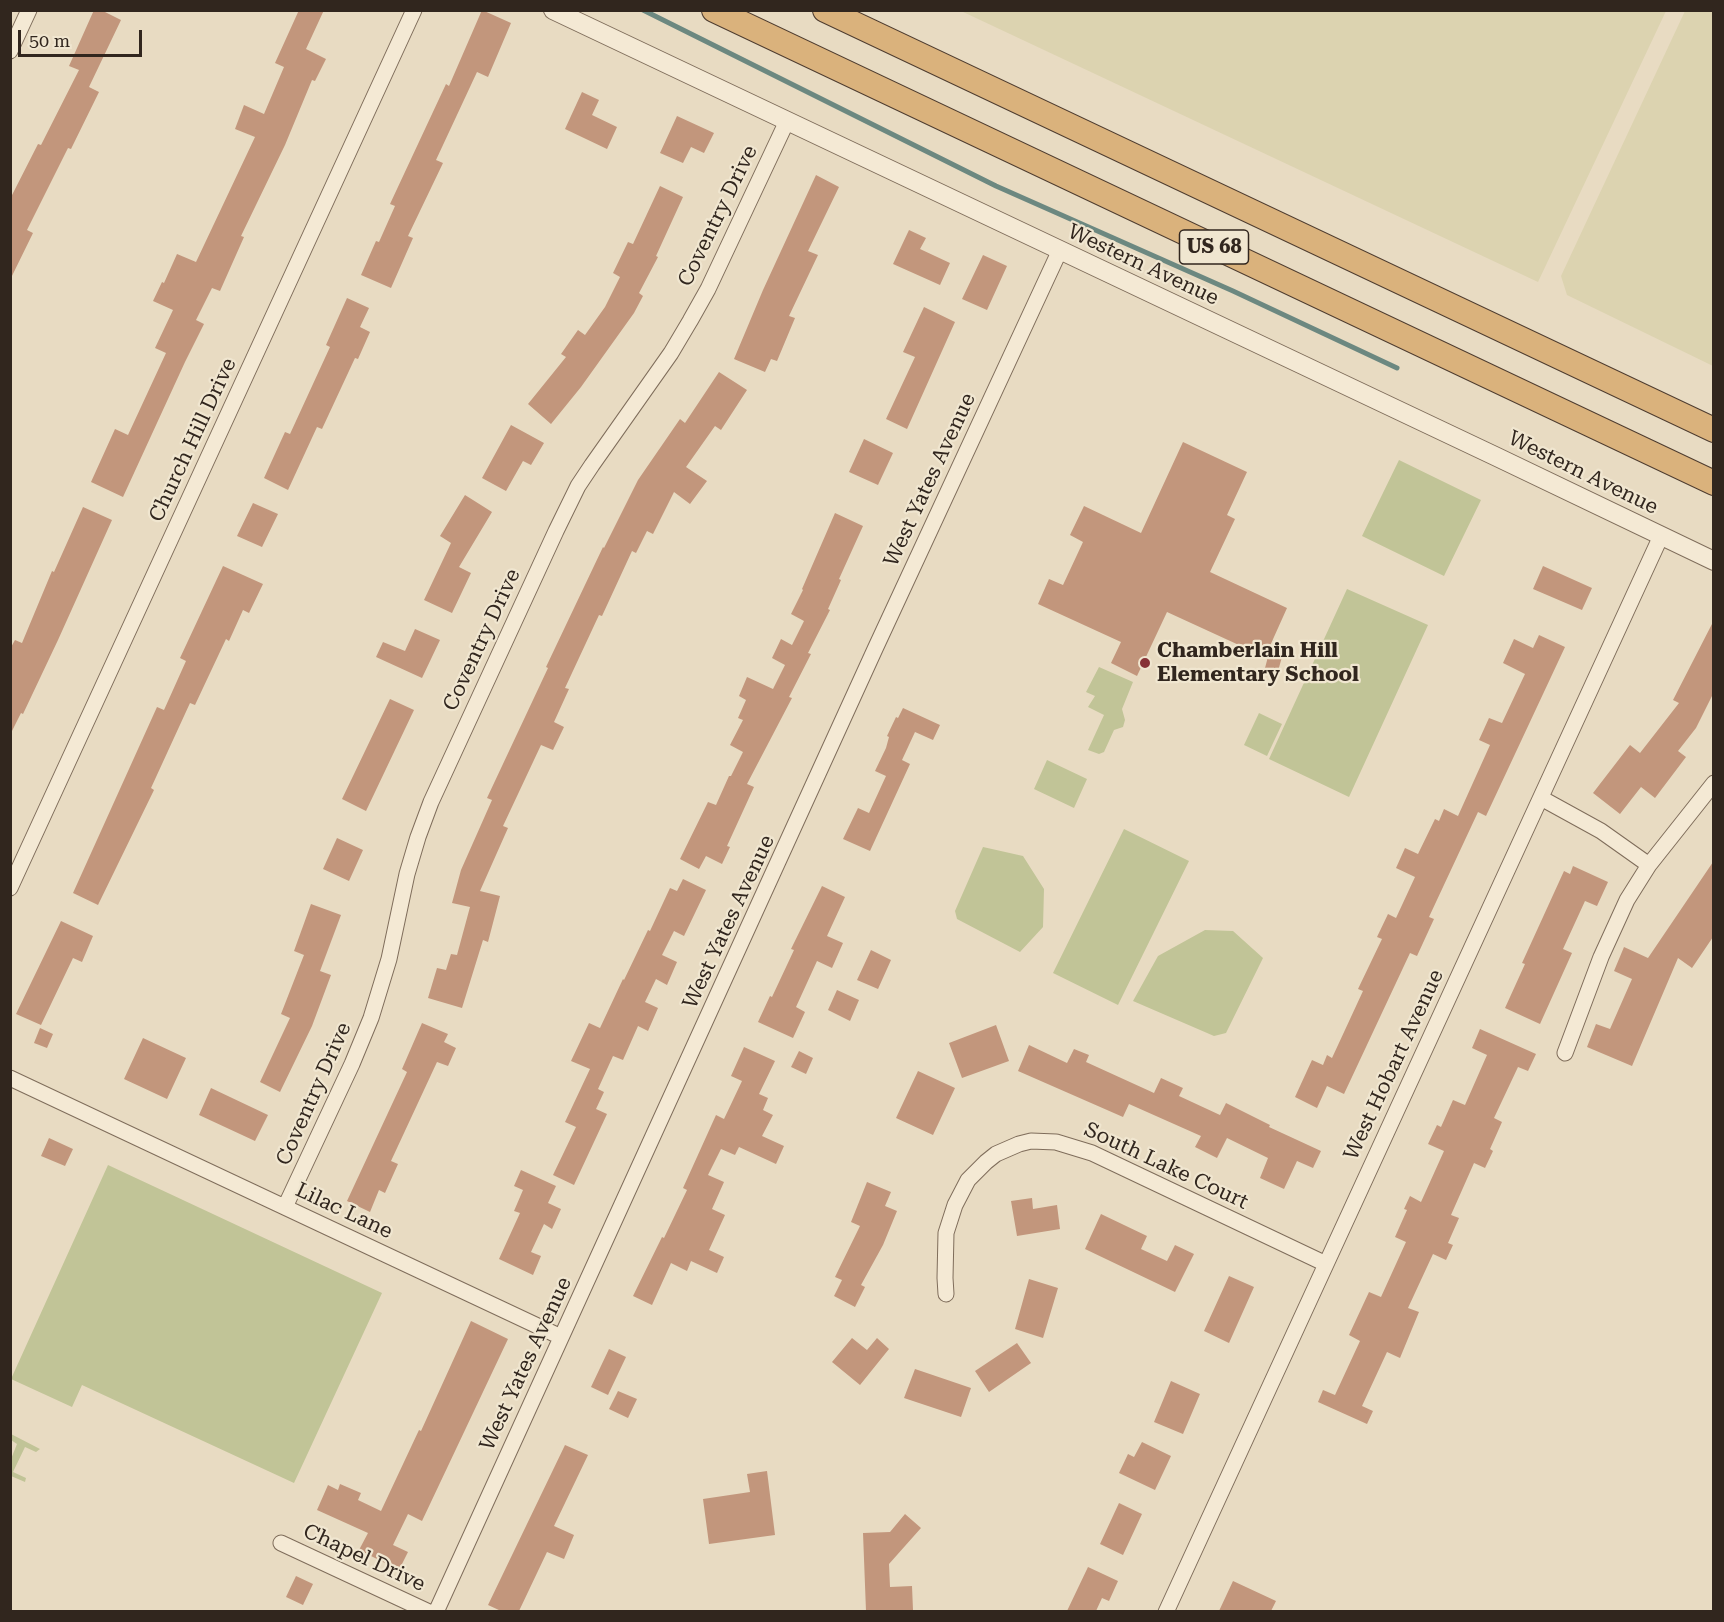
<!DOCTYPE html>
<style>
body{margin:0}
#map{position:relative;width:1724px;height:1622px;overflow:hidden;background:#e8dbc2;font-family:"Roboto Serif",serif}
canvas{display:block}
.frame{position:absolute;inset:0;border:12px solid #31261e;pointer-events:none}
.scale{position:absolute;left:18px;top:30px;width:124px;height:27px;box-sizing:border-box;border:3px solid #31261e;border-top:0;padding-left:8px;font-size:18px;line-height:21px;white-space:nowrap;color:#31261e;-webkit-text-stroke:4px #f0e6d0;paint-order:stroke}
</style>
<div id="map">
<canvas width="1724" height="1622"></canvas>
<div class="frame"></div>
<div class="scale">50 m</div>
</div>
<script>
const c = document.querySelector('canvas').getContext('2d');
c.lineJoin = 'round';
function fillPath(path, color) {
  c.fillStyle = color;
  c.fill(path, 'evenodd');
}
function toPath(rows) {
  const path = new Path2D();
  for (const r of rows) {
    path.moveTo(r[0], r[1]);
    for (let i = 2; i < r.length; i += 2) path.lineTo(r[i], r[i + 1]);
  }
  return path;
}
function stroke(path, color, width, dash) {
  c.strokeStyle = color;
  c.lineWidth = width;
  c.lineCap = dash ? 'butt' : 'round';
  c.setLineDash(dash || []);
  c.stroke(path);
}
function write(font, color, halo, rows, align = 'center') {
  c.font = font + ' "Roboto Serif",serif';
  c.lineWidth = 4.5;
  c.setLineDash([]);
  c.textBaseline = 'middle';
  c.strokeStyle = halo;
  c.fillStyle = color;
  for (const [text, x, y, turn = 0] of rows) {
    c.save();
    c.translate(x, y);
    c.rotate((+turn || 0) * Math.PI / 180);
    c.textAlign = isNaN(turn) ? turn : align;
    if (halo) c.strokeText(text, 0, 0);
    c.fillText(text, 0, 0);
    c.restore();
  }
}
fillPath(toPath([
 [961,11,1666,11,1538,282],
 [1685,11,1713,11,1713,366,1567,295,1561,276]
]), '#dcd3b0');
fillPath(toPath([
 [1399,460,1481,500,1444,576,1362,536],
 [1347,589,1428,625,1349,797,1269,759],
 [1099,667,1133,682,1122,709,1125,720,1123,727,1114,730,1104,752,1099,754,1088,750,1104,715,1088,707,1095,696,1086,692],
 [1259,713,1282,724,1267,756,1244,745],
 [1047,760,1087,779,1074,808,1034,789],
 [1124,829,1189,861,1118,1005,1053,973],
 [983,847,1023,856,1044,889,1043,927,1020,952,957,919,955,911],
 [1205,930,1233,931,1263,958,1226,1033,1214,1036,1133,1001,1158,956],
 [108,1165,382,1293,294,1483,82,1385,72,1407,11,1379],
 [11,1434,40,1449,36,1452,25,1447,13,1472,26,1478,25,1482,11,1476,11,1459,17,1444,11,1440]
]), '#c1c497');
stroke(toPath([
 [643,10,996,186,1233,291,1397,368]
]), '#6c8880', 5);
fillPath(toPath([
 [94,10,101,10,121,20,89,87,99,92,71,149,68,148,27,230,33,233,10,280,10,199,38,144,41,145,79,70,69,66],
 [299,10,324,10,306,49,326,59,315,81,312,80,285,145,241,236,244,237,220,291,212,288,196,320,204,324,185,362,123,497,91,482,115,429,128,435,166,353,155,348,173,310,153,301,162,282,164,283,177,254,196,262,255,137,235,129,244,105,264,114,284,67,275,63],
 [482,10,511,23,488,77,477,72,436,160,443,163,408,236,413,238,391,288,361,275,376,241,379,242,395,206,390,204,446,84,449,86],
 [582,92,599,100,592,115,617,127,607,149,565,129],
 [677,116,714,133,704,153,691,147,683,163,660,153],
 [816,175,839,187,808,251,818,255,789,316,795,318,777,361,771,359,765,372,734,359,763,290],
 [660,186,683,197,656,256,658,257,639,293,643,296,634,313,581,387,551,424,528,404,566,357,561,354,578,330,585,335,605,307,620,277,613,273,628,242,633,244],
 [909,230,926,238,920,249,950,263,940,285,893,264],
 [983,255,1007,266,987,310,962,299],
 [347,298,369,308,360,327,370,332,358,359,355,358,322,429,317,427,288,490,264,478,285,432,290,434,330,347,326,345],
 [924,307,955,322,907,429,886,419,915,357,903,352],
 [719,372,747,390,721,430,715,426,686,467,707,481,690,504,674,492,653,534,647,531,636,553,632,551,602,616,599,615,565,688,569,689,554,722,564,727,553,750,541,745,503,826,508,828,480,891,500,896,488,942,483,940,462,1008,428,998,437,968,446,970,451,954,457,955,470,907,452,903,461,870,492,800,487,798,548,668,546,667,603,547,604,548,638,480,680,419,685,423],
 [511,425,544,443,531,465,523,461,506,491,482,478],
 [864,439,893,453,878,485,849,472],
 [1183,442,1247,472,1227,515,1235,519,1210,572,1287,608,1265,657,1167,612,1137,676,1111,663,1121,642,1038,604,1049,579,1063,585,1083,542,1070,535,1084,506,1141,533],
 [465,495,492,512,459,567,471,573,452,613,424,600,451,543,440,536],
 [253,503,278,514,262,547,237,536],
 [83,507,112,520,58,640,23,714,21,713,10,735,10,649,15,640,22,643,52,571,54,572],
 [835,513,863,526,839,579,841,580,828,609,830,610,808,653,811,654,789,697,792,698,747,784,754,787,727,846,730,847,722,864,706,856,699,869,680,859,708,802,716,805,729,776,731,776,743,752,730,745,743,720,738,718,746,700,739,696,747,677,773,689,785,665,772,658,781,639,792,645,804,621,791,614,803,590,802,589],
 [223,566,263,584,249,613,243,610,229,641,226,639,195,705,190,703,151,788,154,790,98,905,73,893,157,707,164,710,186,661,180,658],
 [1543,566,1592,588,1582,610,1533,589],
 [1713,622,1713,694,1696,728,1678,751,1686,757,1655,798,1641,787,1620,814,1593,793,1630,745,1640,753,1679,703,1673,700],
 [415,629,440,640,422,678,376,657,383,642,405,651],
 [1539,635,1565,647,1486,816,1478,812,1429,917,1434,919,1417,956,1410,953,1344,1094,1327,1086,1317,1108,1295,1097,1312,1060,1323,1065,1327,1055,1332,1058,1363,991,1358,989,1382,939,1377,937,1388,914,1396,918,1415,877,1396,868,1405,848,1418,854,1435,819,1439,821,1444,809,1458,816,1490,745,1479,740,1489,718,1502,723,1525,674,1503,663,1514,639,1533,648],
 [1269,653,1282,657,1278,671,1265,668],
 [390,699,414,710,366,811,342,799],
 [903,708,940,725,933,740,915,732,902,760,910,764,870,851,843,839,858,808,869,813,886,776,875,771,886,748,889,737,887,736,896,717,898,718],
 [337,838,363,850,349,881,323,869],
 [1713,862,1713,937,1692,968,1678,958,1632,1066,1587,1047,1596,1024,1610,1029,1632,979,1614,971,1624,947,1648,958],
 [1573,866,1608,882,1597,906,1585,901,1563,949,1572,953,1540,1024,1505,1008,1525,964,1522,963,1564,871,1570,874],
 [683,879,706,890,684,936,674,931,662,955,677,962,667,985,656,979,645,1002,658,1008,648,1031,638,1026,623,1060,613,1056,598,1089,604,1092,596,1109,607,1114,574,1185,553,1175,576,1127,565,1122,590,1069,571,1061,589,1023,600,1028,623,979,624,980,648,930,650,931,670,888,677,891],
 [822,886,845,897,827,936,843,943,832,968,817,961,796,1007,805,1012,793,1038,758,1022,770,996,772,997,794,950,791,949],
 [311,904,341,915,320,971,331,975,312,1026,280,1092,260,1082,290,1018,281,1014,304,955,294,951],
 [61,921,93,936,82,962,73,958,41,1025,16,1014],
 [871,950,891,960,878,989,857,980],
 [837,990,859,1000,850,1021,828,1010],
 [422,1023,448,1034,444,1042,456,1048,448,1066,437,1062,391,1161,398,1164,385,1193,379,1190,370,1212,347,1201,407,1072,402,1069],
 [996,1025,1009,1061,962,1078,949,1043],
 [40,1028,53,1034,47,1048,34,1043],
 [1480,1029,1536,1054,1528,1071,1518,1067,1494,1118,1502,1122,1490,1149,1493,1151,1485,1168,1474,1163,1451,1215,1459,1218,1448,1243,1453,1245,1446,1260,1433,1254,1408,1308,1419,1312,1400,1358,1387,1352,1362,1406,1373,1411,1367,1424,1318,1402,1323,1390,1335,1395,1360,1341,1349,1335,1369,1292,1381,1297,1406,1242,1395,1237,1407,1210,1404,1209,1410,1196,1421,1202,1444,1151,1428,1144,1437,1125,1441,1127,1453,1100,1465,1105,1487,1055,1472,1048],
 [143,1038,186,1058,167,1099,124,1079],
 [1029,1045,1067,1063,1074,1049,1089,1055,1086,1062,1154,1093,1161,1078,1183,1088,1179,1096,1220,1115,1226,1103,1270,1125,1269,1127,1321,1151,1313,1168,1297,1161,1284,1189,1260,1178,1268,1158,1227,1138,1217,1158,1195,1147,1201,1136,1129,1104,1123,1117,1018,1071],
 [744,1047,775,1061,759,1094,768,1098,763,1110,773,1115,762,1136,784,1146,776,1164,739,1147,735,1155,721,1149,708,1175,724,1182,712,1209,725,1215,709,1250,724,1257,717,1273,691,1261,687,1271,671,1263,652,1305,633,1296,662,1237,664,1238,687,1190,683,1188,716,1115,724,1119,742,1081,731,1076],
 [799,1051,813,1058,806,1074,791,1067],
 [918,1071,955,1088,933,1135,896,1118],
 [211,1088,268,1115,255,1141,199,1115],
 [49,1138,73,1149,65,1166,41,1156],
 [521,1170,556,1186,548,1203,561,1209,552,1229,544,1224,531,1252,541,1256,533,1275,499,1259,520,1213,514,1211,523,1190,514,1186],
 [867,1182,891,1192,885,1206,897,1211,883,1245,861,1285,865,1287,855,1307,834,1296,842,1280,835,1277,860,1226,851,1222],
 [1032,1198,1033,1209,1057,1205,1060,1229,1017,1236,1011,1201],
 [1101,1214,1147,1236,1141,1249,1167,1261,1175,1245,1194,1254,1175,1292,1085,1249],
 [1229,1276,1254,1287,1229,1343,1204,1331],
 [1029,1279,1058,1288,1043,1338,1015,1329],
 [471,1321,508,1339,422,1521,408,1514,393,1545,408,1552,399,1570,359,1550,368,1533,317,1510,328,1485,338,1490,340,1484,361,1493,358,1500,381,1511,419,1430,421,1431],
 [852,1338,867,1350,877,1338,889,1349,860,1385,832,1362],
 [1017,1343,1031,1363,989,1392,975,1371],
 [609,1349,626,1357,608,1395,591,1387],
 [915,1369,971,1388,961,1417,904,1398],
 [1171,1381,1200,1394,1183,1434,1154,1422],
 [618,1391,637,1399,628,1418,609,1409],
 [1142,1442,1171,1456,1155,1490,1119,1473,1128,1454,1134,1457],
 [565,1445,588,1455,554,1526,574,1535,564,1559,547,1552,519,1611,501,1611,488,1605],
 [767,1471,775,1535,709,1544,703,1499,750,1492,747,1474],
 [1119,1503,1142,1514,1123,1555,1100,1544],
 [905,1514,921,1528,889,1564,890,1587,912,1586,913,1610,866,1611,863,1533,890,1532],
 [1088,1567,1118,1581,1109,1601,1102,1598,1096,1611,1067,1611],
 [296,1576,313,1584,303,1605,286,1597],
 [1233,1581,1276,1601,1271,1611,1219,1611]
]), '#c2967c');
const minor = toPath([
 [10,51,29,10],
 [1541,798,1601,831,1649,865],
 [10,888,414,10],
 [1565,1053,1601,957,1627,900,1649,865,1714,783],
 [10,1078,561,1337],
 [285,1207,352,1064,371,1018,389,959,407,874,418,837,431,802,556,531,578,486,592,465,671,353,690,321,708,289,787,121],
 [946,1294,945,1278,946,1233,955,1205,968,1180,986,1162,996,1154,1019,1144,1031,1141,1056,1142,1092,1153,1326,1264],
 [281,1543,429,1612],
 [436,1612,875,649,1060,250],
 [1166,1612,1661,536]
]);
const tertiary = toPath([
 [553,10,1497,457,1714,561]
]);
const trunk = toPath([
 [714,10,1714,483],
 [825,10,1714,430]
]);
stroke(minor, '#7f6d5b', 17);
stroke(tertiary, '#7f6d5b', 20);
stroke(trunk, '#4e3c2f', 26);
stroke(minor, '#f4e9d4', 15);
stroke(tertiary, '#f4e9d4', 18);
stroke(trunk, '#dab27c', 24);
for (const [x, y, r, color] of [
 [1145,663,6,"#873237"]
]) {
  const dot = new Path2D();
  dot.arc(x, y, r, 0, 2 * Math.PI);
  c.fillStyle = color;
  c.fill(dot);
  stroke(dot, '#f0e6d0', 2);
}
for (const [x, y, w] of [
 [1214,247,69]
]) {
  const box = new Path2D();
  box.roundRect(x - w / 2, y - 17, w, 34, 4.5);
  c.fillStyle = '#f0e6d0';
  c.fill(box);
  stroke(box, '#31261e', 1.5);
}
write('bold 20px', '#31261e', null, [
 ["US 68",1214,247]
]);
write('21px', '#31261e', '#f0e6d0', [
 ["Coventry Drive",718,216,-64],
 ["Western Avenue",1143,265,25],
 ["Church Hill Drive",193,440,-65],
 ["Western Avenue",1583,473,26],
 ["West Yates Avenue",930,480,-65],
 ["Coventry Drive",482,640,-65],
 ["West Yates Avenue",729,922,-65],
 ["West Hobart Avenue",1394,1065,-65],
 ["Coventry Drive",314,1094,-66],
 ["South Lake Court",1166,1166,25],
 ["Lilac Lane",344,1211,25],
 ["West Yates Avenue",526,1364,-65],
 ["Chapel Drive",364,1558,25]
]);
write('bold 21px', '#31261e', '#f0e6d0', [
 ["Chamberlain Hill",1157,651],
 ["Elementary School",1157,675]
], 'left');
</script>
